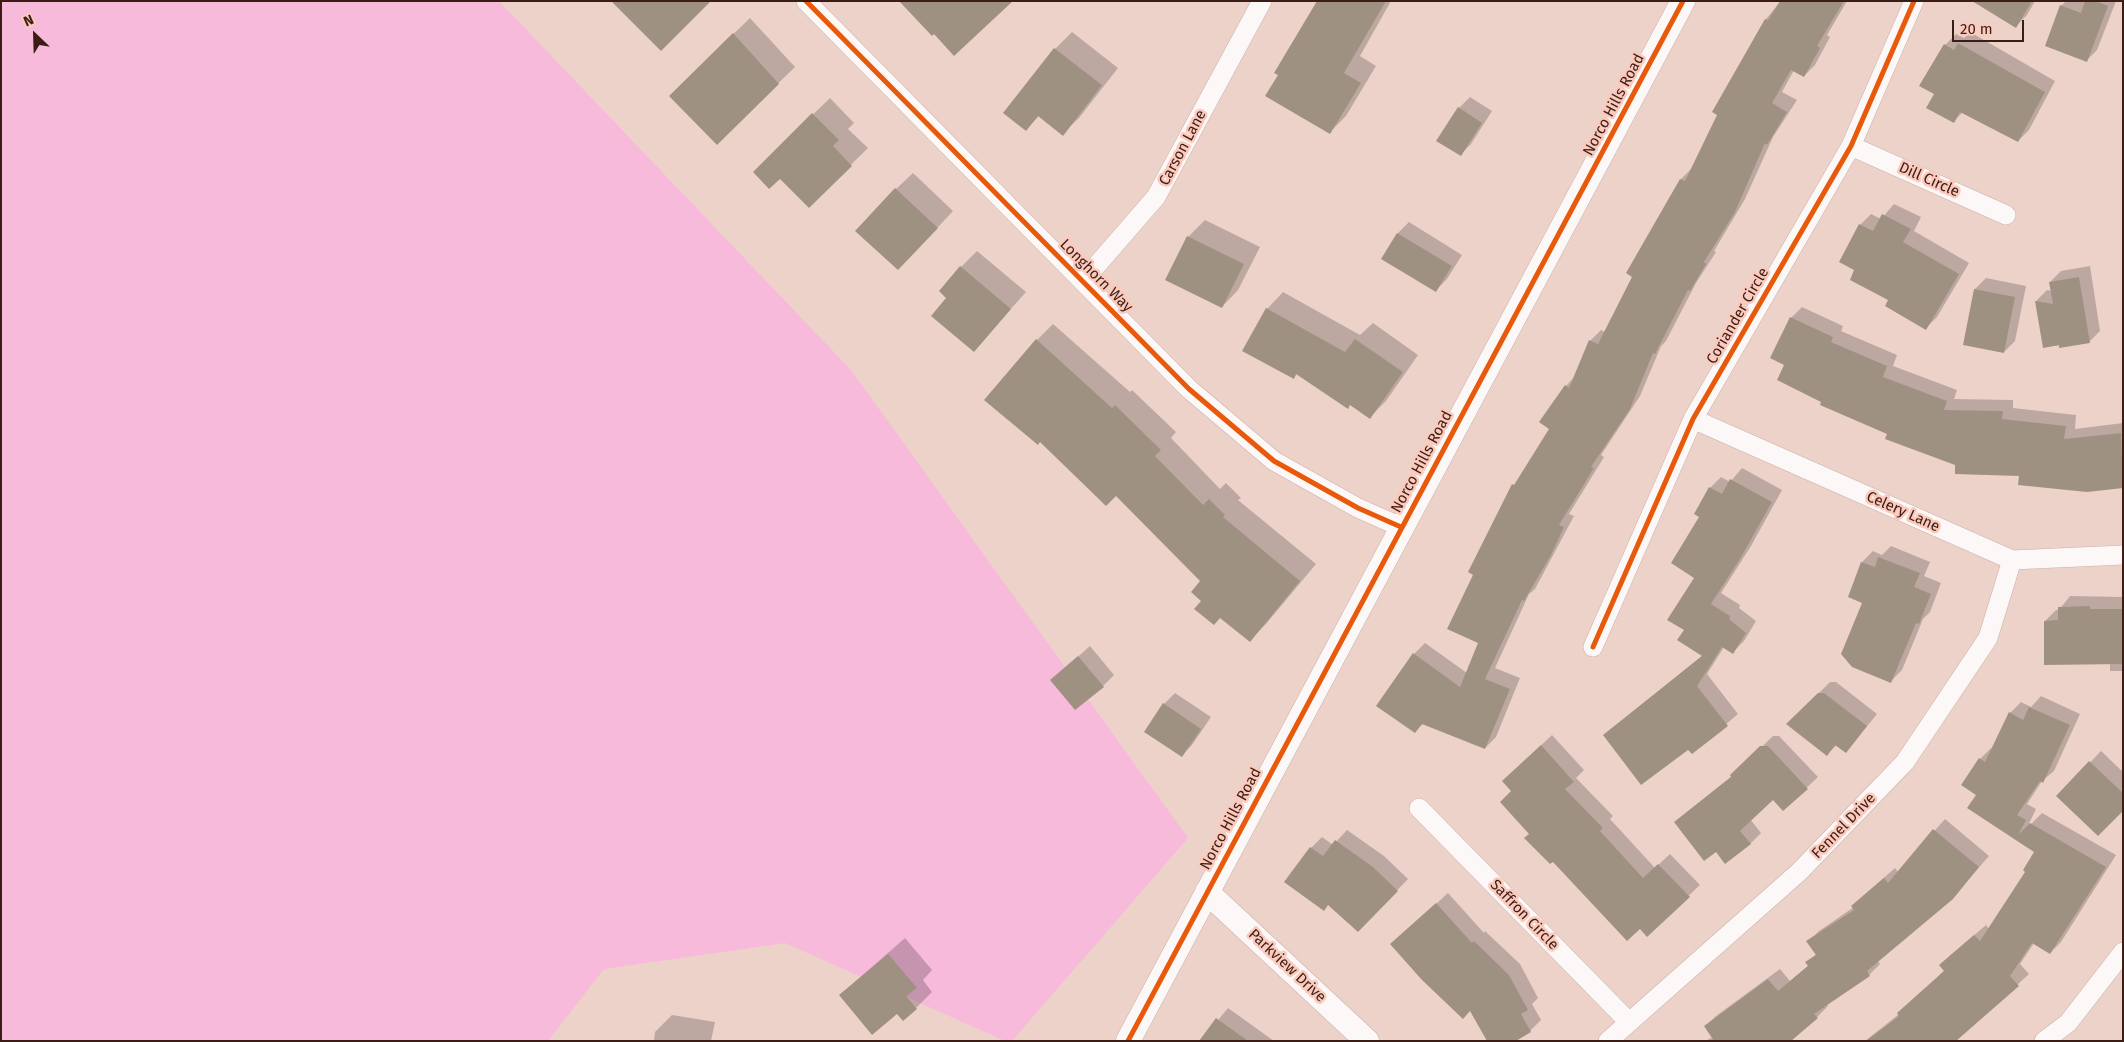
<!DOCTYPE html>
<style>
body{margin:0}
#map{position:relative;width:2124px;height:1042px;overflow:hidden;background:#edd2ca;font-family:"Fira Sans",sans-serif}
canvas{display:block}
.frame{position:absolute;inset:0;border:2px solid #3b1d15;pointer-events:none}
.north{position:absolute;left:10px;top:10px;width:50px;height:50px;-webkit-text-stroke:4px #fbcabc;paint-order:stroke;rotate:336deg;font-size:14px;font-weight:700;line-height:20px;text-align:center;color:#3b1d15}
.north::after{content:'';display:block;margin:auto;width:18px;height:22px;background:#3b1d15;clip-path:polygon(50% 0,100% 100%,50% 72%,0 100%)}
.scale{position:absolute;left:1952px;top:20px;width:72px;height:22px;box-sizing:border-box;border:2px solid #3b1d15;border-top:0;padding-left:6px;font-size:15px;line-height:18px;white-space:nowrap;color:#3b1d15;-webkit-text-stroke:4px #fbcabc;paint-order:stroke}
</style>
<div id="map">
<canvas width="2124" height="1042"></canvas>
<div class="frame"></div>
<div class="north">N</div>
<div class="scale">20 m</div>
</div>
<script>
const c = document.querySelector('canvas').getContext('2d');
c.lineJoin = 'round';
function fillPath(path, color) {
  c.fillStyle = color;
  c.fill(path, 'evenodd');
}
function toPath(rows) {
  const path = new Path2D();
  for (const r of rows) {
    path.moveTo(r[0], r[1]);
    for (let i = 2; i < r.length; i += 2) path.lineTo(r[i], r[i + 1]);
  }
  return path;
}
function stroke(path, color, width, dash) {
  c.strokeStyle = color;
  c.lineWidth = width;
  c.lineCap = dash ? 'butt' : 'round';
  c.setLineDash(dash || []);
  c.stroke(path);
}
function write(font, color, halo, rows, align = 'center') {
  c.font = font + ' "Fira Sans",sans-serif';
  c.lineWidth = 5;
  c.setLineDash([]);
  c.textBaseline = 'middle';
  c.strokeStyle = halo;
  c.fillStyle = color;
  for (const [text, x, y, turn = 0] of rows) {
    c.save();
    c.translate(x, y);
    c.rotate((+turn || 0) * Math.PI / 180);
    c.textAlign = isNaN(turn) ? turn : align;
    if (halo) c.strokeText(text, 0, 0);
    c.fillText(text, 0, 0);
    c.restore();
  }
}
fillPath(toPath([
 [1,1,499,1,851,370,1188,838,1012,1041,1005,1041,785,943,604,969,548,1041,1,1041]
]), '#f7badb');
fillPath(toPath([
 [1319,1,1391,1,1360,56,1376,66,1346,116,1329,133],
 [1781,1,1847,1,1827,35,1830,37,1815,65,1804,76,1794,70,1782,92,1797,100,1773,137,1745,199,1714,251,1716,252,1696,283,1666,341,1661,346,1640,396,1601,455,1604,457,1569,514,1574,516,1535,589,1529,594,1495,668,1520,678,1496,737,1485,748,1424,723,1415,731,1414,654,1425,643,1467,673,1480,642,1474,574,1514,485,1520,479,1551,428,1566,386,1576,375,1590,341,1601,330,1605,332,1681,179,1692,168,1766,19],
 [1977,1,2035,1,2027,15,2016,26],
 [2066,1,2116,1,2097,50,2086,61,2061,6],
 [750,18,795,67,717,143,687,79],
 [1072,32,1118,68,1079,118,1062,134,1039,116,1026,129,1005,113,1055,49],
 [1970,32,2055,81,2029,130,2018,141,1963,112,1953,122,1936,94,1945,45,1956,34,1964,38],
 [1470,97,1492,111,1471,144,1460,155,1459,108],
 [830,98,854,123,848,129,868,148,809,206,780,177,754,172],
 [913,173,953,211,915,252,896,189],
 [1894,204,1921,217,1914,231,1969,263,1937,317,1926,328,1856,270,1860,225,1871,214,1881,219],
 [1205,220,1260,247,1238,290,1222,307,1188,237],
 [1409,222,1462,255,1447,279,1436,290,1383,258,1398,233],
 [977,251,1026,292,974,350,948,298,961,267],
 [2090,266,2100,331,2089,342,2044,347,2036,301,2047,290,2052,291,2050,282,2061,271],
 [1986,278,2026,286,2015,341,2004,352,1964,344,1975,289],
 [1283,292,1360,335,1373,323,1418,355,1386,401,1370,417,1298,373,1294,377,1267,309],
 [1802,307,1843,326,1841,331,1897,355,1893,366,1957,390,1954,399,2013,400,2013,408,2076,415,2075,429,2123,423,2123,487,1956,464,1823,401,1786,364,1791,318],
 [1053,324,1130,392,1132,390,1176,432,1171,438,1220,489,1226,483,1241,498,1238,500,1316,564,1266,624,1250,640,1203,600,1201,581,1037,340],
 [1742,468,1782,490,1751,546,1721,593,1740,605,1739,608,1756,621,1744,641,1733,652,1724,647,1707,674,1738,714,1692,753,1688,748,1605,735,1703,655,1686,630,1696,577,1701,517,1710,488,1721,477,1730,482],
 [1891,546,1930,562,1924,576,1941,583,1930,612,1923,619,1902,670,1891,681,1864,602,1849,596,1862,562,1873,551,1882,555],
 [2070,596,2123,597,2123,671,2110,671,2110,663,2045,621,2056,610,2059,610],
 [1090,646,1114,675,1103,686,1052,680],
 [1830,682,1836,682,1877,714,1846,752,1837,745,1827,754,1788,724],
 [1175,693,1211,717,1192,745,1181,756,1164,704],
 [2041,696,2080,714,2054,771,2042,781,2027,804,2036,809,2027,828,2042,813,2116,855,2061,942,2050,953,2034,943,2020,964,2029,974,1956,1041,1865,1041,1899,1014,1945,970,1941,965,1952,954,1986,925,1989,929,2027,871,2035,852,1969,808,1978,795,1963,785,1980,759,1991,748,1993,749,2010,713,2021,702,2031,707],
 [1552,735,1584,770,1576,778,1613,816,1610,819,1655,868,1670,854,1700,885,1647,935,1530,833,1513,791,1503,781],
 [1773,736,1779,736,1818,777,1783,810,1773,798,1750,819,1761,833,1750,844,1716,851,1675,822,1732,776],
 [2101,751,2123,772,2123,809,2058,796],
 [1945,819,1989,856,1952,898,1878,961,1880,964,1869,975,1826,1004,1828,1006,1817,1017,1789,1041,1705,1041,1713,1037,1705,1027,1716,1016,1780,969,1790,981,1809,965,1807,963,1816,954,1808,942,1819,931,1854,907,1853,906,1864,895,1895,868,1898,872],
 [1347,830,1384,856,1408,879,1358,931,1329,904,1324,909,1311,848,1322,837,1333,845],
 [1448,893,1484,933,1485,931,1520,964,1538,998,1532,1004,1541,1020,1530,1031,1470,1009,1403,934],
 [905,938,932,970,923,980,932,992,916,1008,840,995],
 [1228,1008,1274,1041,1201,1041],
 [672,1015,715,1022,711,1041,654,1041,655,1032]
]), '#0003');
fillPath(toPath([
 [611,1,711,1,661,51],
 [899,1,1013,1,954,56,934,34,932,36],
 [1317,1,1386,1,1344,73,1361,83,1330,134,1265,96,1278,75,1274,73],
 [1780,1,1844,1,1817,46,1820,48,1804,77,1791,70,1772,103,1787,112,1767,145,1765,143,1735,212,1704,262,1706,264,1690,291,1688,290,1655,354,1653,353,1630,409,1591,467,1594,468,1559,525,1564,527,1551,555,1524,601,1522,600,1485,679,1510,689,1485,749,1422,724,1415,733,1376,706,1413,653,1460,687,1478,643,1447,629,1473,575,1468,572,1512,484,1514,485,1549,429,1539,422,1565,385,1569,388,1589,340,1598,344,1632,277,1626,273,1680,179,1685,181,1717,115,1712,112,1765,19,1768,20],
 [1972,1,2032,1,2016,28],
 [2085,1,2096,1,2108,6,2087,62,2045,46,2060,5,2081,13],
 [733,33,779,84,717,145,669,96],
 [1958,43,2045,92,2018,142,1960,112,1954,123,1926,108,1934,94,1919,86,1944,44,1954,50],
 [1054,48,1102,85,1063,136,1038,116,1026,131,1003,113],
 [1458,107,1482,123,1461,156,1436,141],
 [812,113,839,140,833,146,852,166,809,208,780,179,769,189,753,172],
 [895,188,938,228,898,270,855,231],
 [1882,214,1911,229,1903,242,1959,274,1926,330,1885,306,1888,300,1850,280,1854,270,1839,262,1859,224,1873,231],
 [1397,233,1452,266,1436,292,1381,259],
 [1187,236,1244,264,1222,308,1165,280],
 [960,266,1011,309,974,352,931,316,946,298,939,291],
 [2079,277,2090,343,2059,348,2059,345,2043,348,2035,301,2053,304,2049,282],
 [1974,289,2015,297,2004,353,1963,345],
 [1266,308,1345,352,1355,339,1403,372,1370,419,1350,405,1348,409,1296,374,1294,379,1242,351],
 [1790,317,1833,337,1831,342,1887,366,1883,377,1947,401,1944,410,2003,411,2002,419,2066,426,2064,439,2121,433,2123,488,2087,492,2018,485,2019,476,1955,474,1955,465,1885,439,1887,434,1820,405,1821,402,1777,380,1784,365,1770,358],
 [1036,339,1112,408,1115,405,1161,450,1155,456,1203,505,1209,499,1225,515,1223,517,1300,581,1250,642,1220,618,1214,625,1194,609,1201,601,1191,592,1200,581,1116,496,1106,506,1040,442,1038,445,984,400],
 [1730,479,1772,502,1740,559,1711,604,1730,616,1729,619,1746,633,1733,654,1722,647,1697,686,1728,726,1692,754,1688,750,1641,785,1603,735,1702,656,1677,640,1684,630,1667,620,1694,578,1671,563,1699,517,1694,514,1709,487,1722,494],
 [1878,557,1920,573,1914,587,1931,594,1919,624,1916,623,1891,683,1852,667,1841,654,1862,603,1848,597,1861,562,1875,567],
 [2090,606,2090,609,2123,609,2123,664,2044,665,2044,621,2058,620,2058,607],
 [1078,656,1104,687,1075,710,1050,680],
 [1818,693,1824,693,1867,726,1846,753,1835,745,1827,756,1786,724],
 [1163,703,1201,729,1182,757,1144,732],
 [2029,707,2070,725,2043,783,2040,781,2017,815,2026,820,2018,835,2030,823,2106,867,2050,954,2032,943,2010,976,2019,986,1956,1041,1866,1041,1899,1016,1897,1013,1944,971,1939,965,1974,935,1980,941,2025,872,2023,870,2034,852,1967,808,1976,795,1961,785,1979,758,1985,762,2009,712,2023,720],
 [1541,745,1574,782,1565,789,1603,828,1600,831,1643,878,1658,864,1690,897,1647,937,1640,929,1627,941,1553,862,1550,864,1524,838,1529,834,1500,802,1511,791,1502,781],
 [1760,746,1768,746,1808,789,1783,811,1773,800,1740,831,1751,844,1725,864,1716,852,1704,861,1674,822,1731,777,1730,775],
 [2089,761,2123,793,2123,811,2098,836,2056,796],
 [1933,829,1979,867,1953,899,1867,971,1870,976,1814,1014,1818,1018,1791,1041,1714,1041,1704,1026,1768,979,1778,991,1808,966,1805,962,1816,955,1806,941,1854,910,1851,906,1884,878,1888,883],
 [1335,840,1373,867,1398,891,1358,932,1328,905,1324,911,1284,882,1310,847,1323,856],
 [1436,903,1472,943,1474,941,1509,975,1528,1010,1521,1014,1531,1032,1516,1041,1487,1041,1470,1011,1463,1019,1422,980,1390,944],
 [888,954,917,988,906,996,917,1009,903,1021,897,1014,872,1035,839,995],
 [1216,1018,1248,1041,1199,1041]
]), '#9f9181');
const minor = toPath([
 [806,1,1189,389,1274,461,1358,508,1401,527],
 [1851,146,2006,215],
 [1083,281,1156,197,1262,1],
 [1693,419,2012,560,2123,555],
 [1593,647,1693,419,1851,146,1914,1],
 [1419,808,1629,1022],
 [1608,1041,1799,872,1905,762,1988,638,2012,560],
 [2044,1041,2068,1023,2123,952]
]);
const tertiary = toPath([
 [1207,892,1367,1041],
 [1128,1041,1683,1]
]);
stroke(minor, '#cbb0a9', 20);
stroke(tertiary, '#cbb0a9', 25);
stroke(minor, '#fcf8f7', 19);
stroke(tertiary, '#fcf8f7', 24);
stroke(toPath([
 [806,1,1189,389,1274,461,1358,508,1401,527],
 [1593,647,1693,419,1851,146,1914,1],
 [1128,1041,1683,1]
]), '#e8590c', 5);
write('15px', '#3b1d15', '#fbcabc', [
 ["Norco Hills Road",1614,105,-62],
 ["Carson Lane",1183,148,-62],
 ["Dill Circle",1929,180,24],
 ["Longhorn Way",1096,276,45],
 ["Coriander Circle",1738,316,-60],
 ["Norco Hills Road",1422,462,-62],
 ["Celery Lane",1903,512,24],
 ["Norco Hills Road",1231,819,-62],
 ["Fennel Drive",1844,826,-46],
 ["Saffron Circle",1524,915,46],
 ["Parkview Drive",1287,966,43]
]);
</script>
